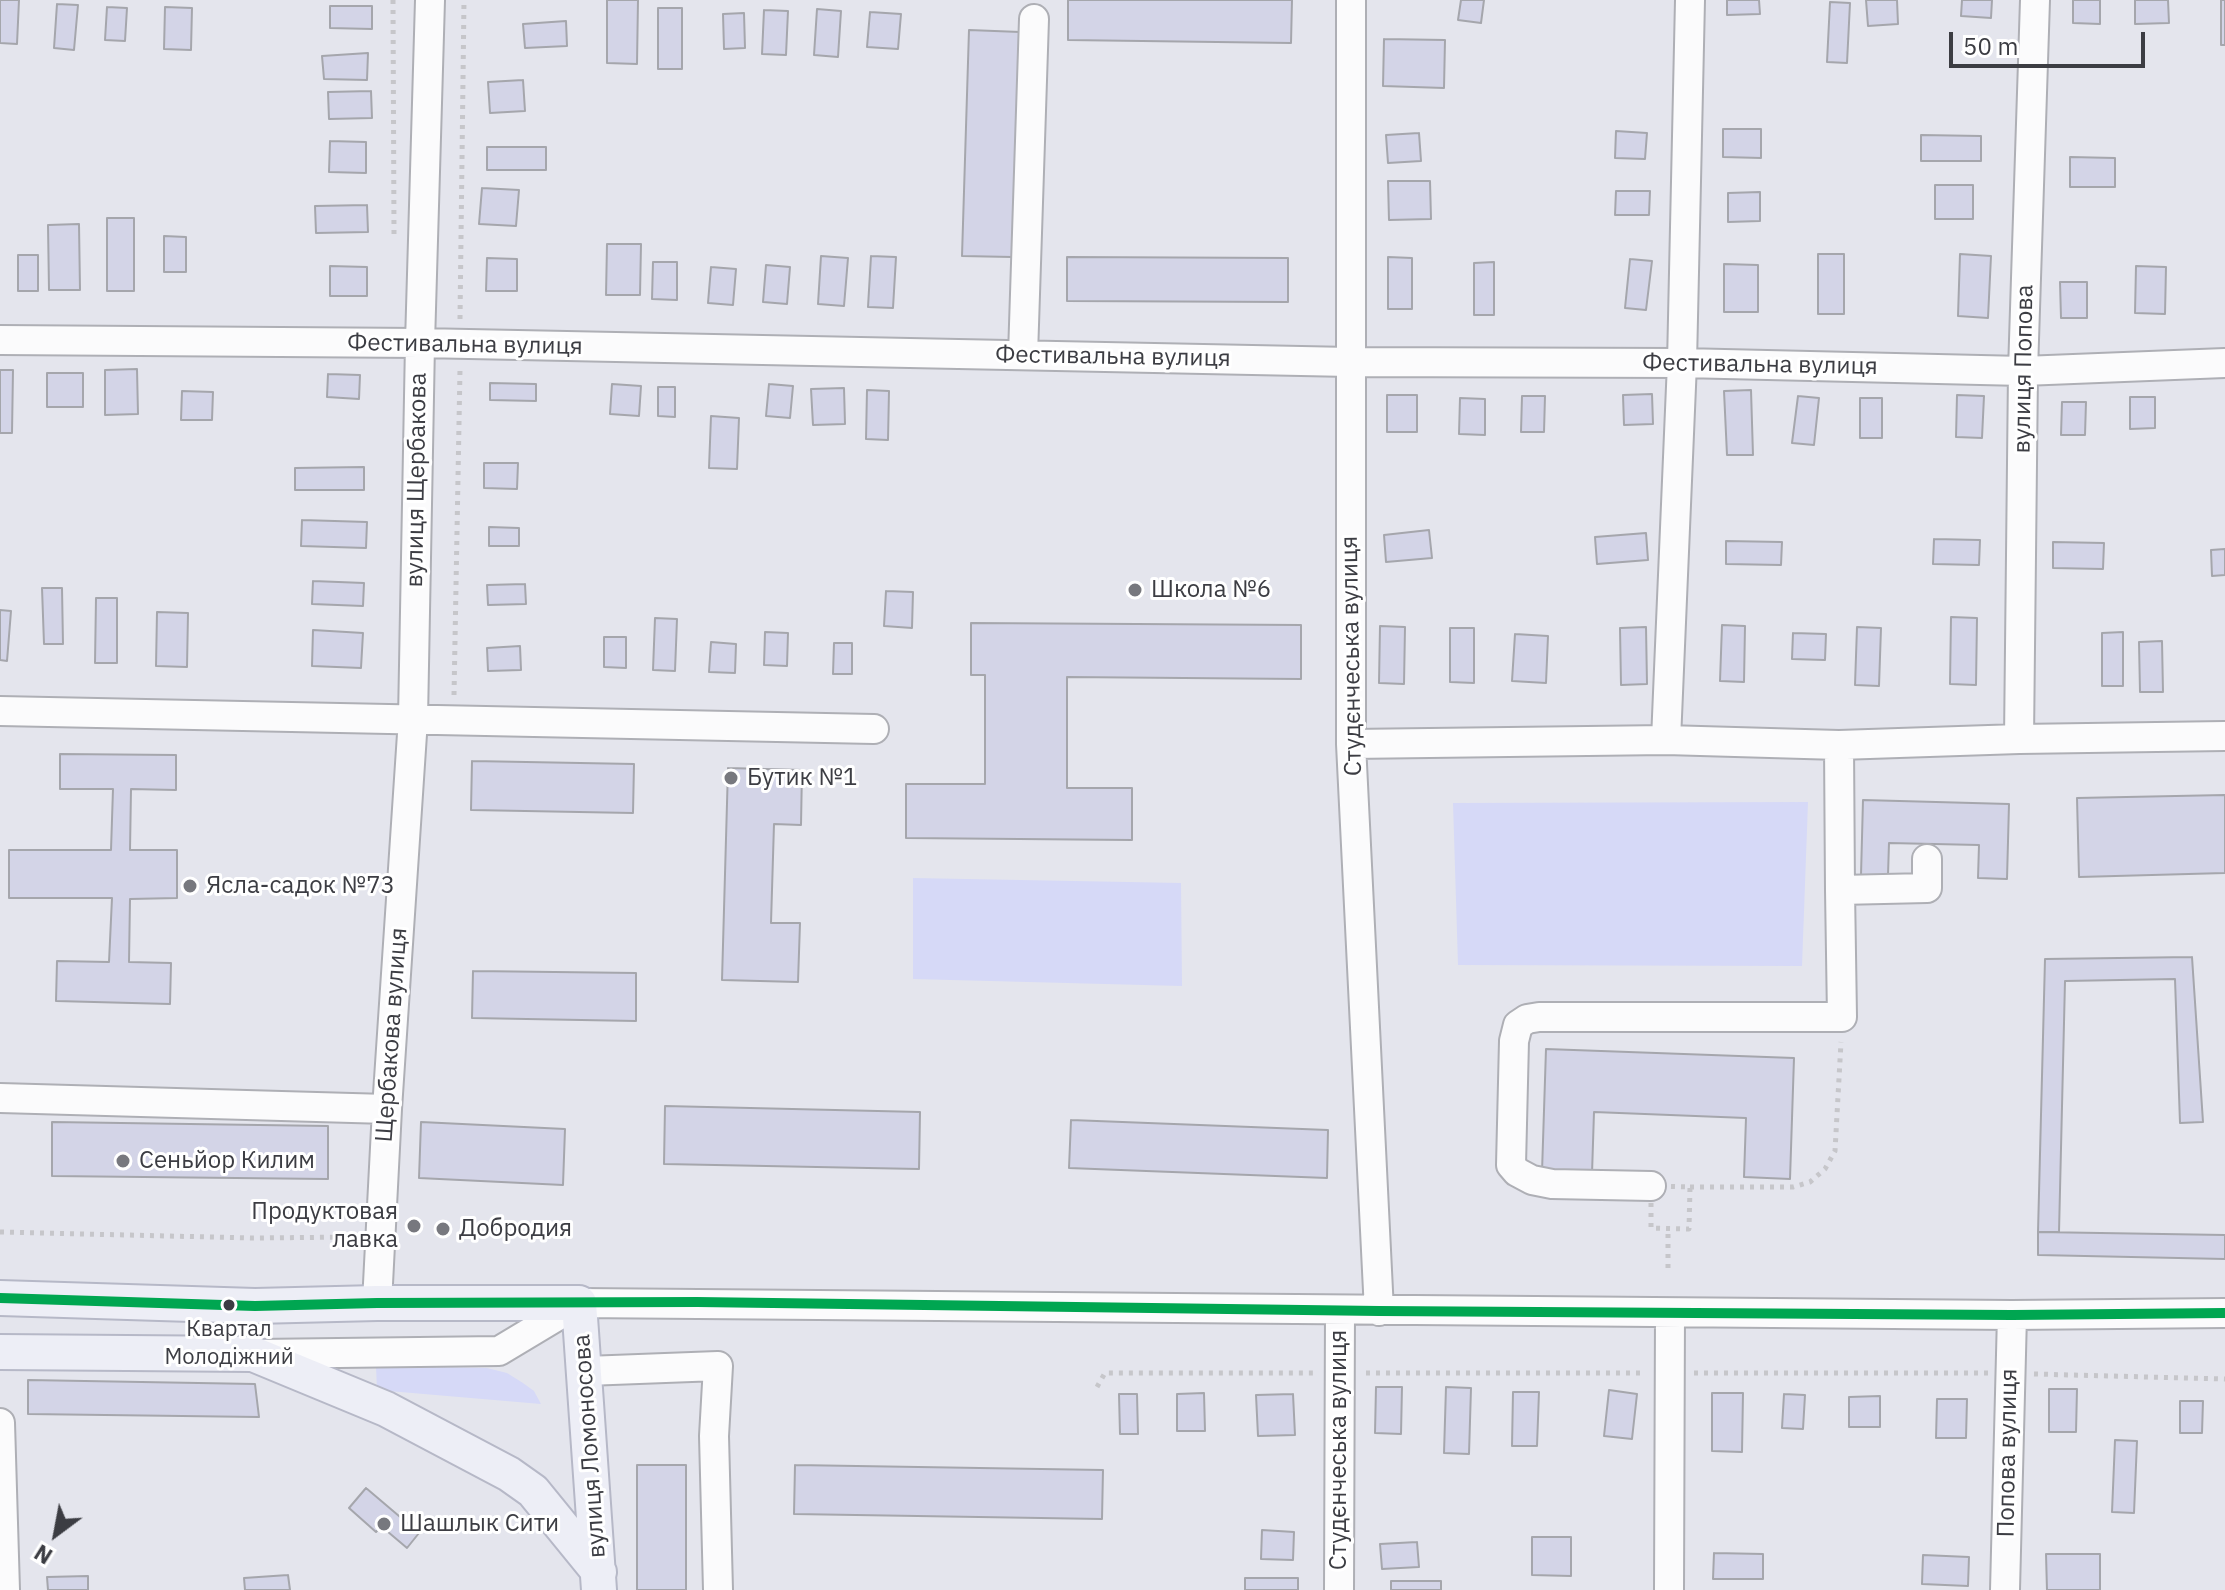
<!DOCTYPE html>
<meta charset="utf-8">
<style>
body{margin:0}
#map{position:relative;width:2225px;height:1590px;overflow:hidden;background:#e4e5ed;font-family:"IBM Plex Sans",sans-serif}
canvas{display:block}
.north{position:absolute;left:16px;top:1494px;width:80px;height:80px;-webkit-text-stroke:6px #fff;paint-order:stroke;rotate:212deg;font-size:22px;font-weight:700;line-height:32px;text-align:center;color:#3c3d43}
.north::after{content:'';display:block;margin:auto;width:28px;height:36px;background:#3c3d43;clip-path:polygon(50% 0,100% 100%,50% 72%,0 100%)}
.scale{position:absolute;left:1949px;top:32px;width:196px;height:36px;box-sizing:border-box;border:4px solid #3c3d43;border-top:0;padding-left:10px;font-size:24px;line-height:28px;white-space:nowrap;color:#3c3d43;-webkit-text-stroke:6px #fff;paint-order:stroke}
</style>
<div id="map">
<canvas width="2225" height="1590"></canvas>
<div class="north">N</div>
<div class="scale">50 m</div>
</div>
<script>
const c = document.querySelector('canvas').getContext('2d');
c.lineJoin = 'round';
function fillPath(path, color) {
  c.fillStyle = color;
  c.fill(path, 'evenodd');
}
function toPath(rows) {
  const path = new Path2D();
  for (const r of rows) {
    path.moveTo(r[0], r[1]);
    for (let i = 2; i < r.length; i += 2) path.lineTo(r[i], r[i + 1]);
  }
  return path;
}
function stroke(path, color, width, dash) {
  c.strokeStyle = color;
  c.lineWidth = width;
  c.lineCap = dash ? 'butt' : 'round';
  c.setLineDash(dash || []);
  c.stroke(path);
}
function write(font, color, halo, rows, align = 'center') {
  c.font = font + ' "IBM Plex Sans",sans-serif';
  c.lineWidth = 6;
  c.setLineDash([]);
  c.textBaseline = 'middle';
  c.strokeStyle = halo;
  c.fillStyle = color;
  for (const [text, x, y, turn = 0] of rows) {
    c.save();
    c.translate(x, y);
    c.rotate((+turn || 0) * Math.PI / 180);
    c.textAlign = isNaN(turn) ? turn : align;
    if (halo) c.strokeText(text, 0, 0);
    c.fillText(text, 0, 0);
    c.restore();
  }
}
fillPath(toPath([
 [1808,802,1802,966,1458,965,1453,803],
 [913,878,1181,883,1182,986,913,979],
 [376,1366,487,1368,507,1373,523,1383,534,1391,541,1404,377,1390]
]), '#d6d9f7');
const building = toPath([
 [0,0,19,0,17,44,0,43,0,0],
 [607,0,638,0,637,64,607,63,607,0],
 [1068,0,1292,0,1291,43,1068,40,1068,0],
 [1461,0,1484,0,1481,23,1458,20,1461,0],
 [1727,0,1759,0,1760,14,1727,15,1727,0],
 [1866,0,1897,0,1898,24,1868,26,1866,0],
 [1962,0,1992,0,1991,18,1961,16,1962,0],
 [2073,0,2100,0,2100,24,2073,23,2073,0],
 [2135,0,2168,0,2169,23,2135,24,2135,0],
 [2221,0,2225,0,2225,45,2221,45,2221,0],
 [1830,2,1850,3,1847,63,1827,62,1830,2],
 [57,4,78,5,74,50,54,48,57,4],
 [330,6,372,6,372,29,330,28,330,6],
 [107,7,127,8,125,41,105,40,107,7],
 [165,7,192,8,191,50,164,49,165,7],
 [658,8,682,8,682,69,658,69,658,8],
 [817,9,841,11,838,57,814,55,817,9],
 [764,10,788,11,786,55,762,54,764,10],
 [870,12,901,14,898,49,867,47,870,12],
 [744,13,745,48,724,49,723,14,744,13],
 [566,21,567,46,525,48,523,24,566,21],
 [969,30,1020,32,1012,257,962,256,969,30],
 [1384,39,1445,40,1444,88,1383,86,1384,39],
 [368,53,367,80,324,79,322,56,368,53],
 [523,80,525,111,490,113,488,82,523,80],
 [371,91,372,118,329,119,328,92,371,91],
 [1723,129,1761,129,1761,158,1723,157,1723,129],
 [1616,131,1647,133,1645,159,1615,158,1616,131],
 [1419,133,1421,161,1388,163,1386,135,1419,133],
 [1921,135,1981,136,1981,161,1921,161,1921,135],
 [330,141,366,142,366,173,329,172,330,141],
 [487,147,546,147,546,170,487,170,487,147],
 [2070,157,2115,158,2115,187,2070,187,2070,157],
 [1388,181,1430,181,1431,219,1389,220,1388,181],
 [1935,185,1973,185,1973,219,1935,219,1935,185],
 [482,188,519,190,516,226,479,224,482,188],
 [1616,191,1650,191,1649,215,1615,215,1616,191],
 [1760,192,1760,221,1728,222,1728,193,1760,192],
 [367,205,368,232,316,233,315,206,367,205],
 [107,218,134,218,134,291,107,291,107,218],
 [79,224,80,290,49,290,48,225,79,224],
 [164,236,186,237,186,272,164,272,164,236],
 [607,244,641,244,640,295,606,295,607,244],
 [1818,254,1844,254,1844,314,1818,314,1818,254],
 [1960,254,1991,256,1988,318,1958,316,1960,254],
 [18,255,38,255,38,291,18,291,18,255],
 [821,256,848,258,844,306,818,304,821,256],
 [871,256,896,257,893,308,868,307,871,256],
 [1067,257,1288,258,1288,302,1067,301,1067,257],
 [1388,257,1412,258,1412,309,1388,309,1388,257],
 [487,258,517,259,517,291,486,291,487,258],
 [1630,259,1652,261,1646,310,1625,308,1630,259],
 [653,262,677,262,677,300,652,299,653,262],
 [1494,262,1494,315,1474,315,1474,263,1494,262],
 [1724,264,1758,265,1758,312,1724,312,1724,264],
 [766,265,790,267,787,304,763,302,766,265],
 [330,266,367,267,367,296,330,296,330,266],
 [2136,266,2166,267,2165,314,2135,313,2136,266],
 [711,267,736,269,733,305,708,303,711,267],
 [2060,282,2087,282,2087,318,2061,318,2060,282],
 [137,369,138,414,105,415,105,370,137,369],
 [0,370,13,370,12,433,0,433,0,370],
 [47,373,83,373,83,407,47,407,47,373],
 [328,374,360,375,359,399,327,397,328,374],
 [490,383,536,384,536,401,490,400,490,383],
 [612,384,641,386,639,416,610,414,612,384],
 [769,384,793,386,790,418,766,416,769,384],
 [658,387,675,387,675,417,658,416,658,387],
 [844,388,845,424,813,425,811,389,844,388],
 [867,390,889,391,888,440,866,439,867,390],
 [1751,390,1753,455,1727,455,1724,391,1751,390],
 [182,391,213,392,212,420,181,420,182,391],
 [1652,394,1653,424,1624,425,1623,395,1652,394],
 [1387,395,1417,395,1417,432,1387,432,1387,395],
 [1957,395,1984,396,1982,438,1956,437,1957,395],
 [1522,396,1545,396,1544,432,1521,432,1522,396],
 [1798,396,1819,398,1814,445,1792,443,1798,396],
 [2130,397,2155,397,2155,428,2130,429,2130,397],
 [1460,398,1485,399,1485,435,1459,434,1460,398],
 [1860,398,1882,398,1882,438,1860,438,1860,398],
 [2062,402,2086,402,2085,435,2061,435,2062,402],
 [711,416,739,418,737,469,709,468,711,416],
 [484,463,518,463,517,489,484,488,484,463],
 [364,467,364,490,295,490,295,468,364,467],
 [302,520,367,522,366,548,301,546,302,520],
 [489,527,519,528,519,546,489,546,489,527],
 [1429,530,1432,558,1386,562,1384,535,1429,530],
 [1646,533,1648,560,1597,564,1595,537,1646,533],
 [1934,539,1980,540,1979,565,1933,564,1934,539],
 [1726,541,1782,542,1781,565,1726,564,1726,541],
 [2053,542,2104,543,2103,569,2053,568,2053,542],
 [2225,549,2225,575,2212,576,2211,550,2225,549],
 [313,581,364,583,363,606,312,604,313,581],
 [525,584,526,604,488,605,487,585,525,584],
 [42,588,62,588,63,644,44,644,42,588],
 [886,591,913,592,912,628,884,626,886,591],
 [96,598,117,598,117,663,95,663,96,598],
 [0,610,11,611,7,661,0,660,0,610],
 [157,612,188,613,187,667,156,666,157,612],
 [1951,617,1977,618,1976,685,1950,684,1951,617],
 [655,618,677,619,675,671,653,670,655,618],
 [971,623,1301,625,1301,679,1067,677,1067,788,1132,788,1132,840,906,838,906,784,985,784,985,675,971,675,971,623],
 [1722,625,1745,626,1744,682,1720,681,1722,625],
 [1380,626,1405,627,1404,684,1379,683,1380,626],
 [1646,627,1647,684,1621,685,1620,628,1646,627],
 [1857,627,1881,628,1879,686,1855,685,1857,627],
 [1450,628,1474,628,1474,683,1450,682,1450,628],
 [313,630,363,633,361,668,312,666,313,630],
 [765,632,788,633,787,666,764,665,765,632],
 [2123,632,2123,686,2102,686,2102,633,2123,632],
 [1793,633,1826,634,1825,660,1792,659,1793,633],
 [1515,634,1548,636,1546,683,1512,681,1515,634],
 [604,637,626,637,626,668,604,667,604,637],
 [2162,641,2163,692,2140,692,2139,642,2162,641],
 [711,642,736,644,735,673,709,672,711,642],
 [834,643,852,643,852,674,833,674,834,643],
 [520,646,521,670,488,671,487,648,520,646],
 [60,754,176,755,176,790,131,789,130,850,177,850,177,898,130,899,129,962,171,963,170,1004,56,1001,57,961,109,962,112,898,9,898,9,850,111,850,113,789,60,789,60,754],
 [472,761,634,764,633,813,471,810,472,761],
 [728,768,802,770,801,825,774,824,771,923,800,923,798,982,722,980,728,768],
 [2225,795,2225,873,2079,877,2077,798,2225,795],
 [1863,800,2009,804,2007,879,1978,878,1979,845,1889,843,1888,875,1861,875,1863,800],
 [2192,957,2203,1122,2180,1123,2175,979,2065,981,2059,1232,2038,1232,2045,959,2192,957],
 [473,971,636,973,636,1021,472,1018,473,971],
 [1546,1049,1794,1058,1790,1179,1744,1177,1746,1118,1594,1112,1592,1174,1542,1172,1546,1049],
 [665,1106,920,1112,919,1169,664,1164,665,1106],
 [1071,1120,1328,1130,1327,1178,1069,1168,1071,1120],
 [52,1122,328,1126,328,1179,52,1176,52,1122],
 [421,1122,565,1129,563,1185,419,1178,421,1122],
 [2038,1232,2225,1235,2225,1259,2038,1255,2038,1232],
 [28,1380,255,1384,259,1417,28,1414,28,1380],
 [1376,1387,1402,1387,1401,1434,1375,1433,1376,1387],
 [1446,1387,1471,1388,1469,1454,1444,1453,1446,1387],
 [2049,1389,2077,1389,2076,1432,2049,1432,2049,1389],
 [1609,1390,1637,1394,1632,1439,1604,1436,1609,1390],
 [1513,1392,1539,1392,1537,1446,1512,1446,1513,1392],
 [1204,1393,1205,1431,1177,1431,1177,1394,1204,1393],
 [1712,1393,1743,1393,1742,1452,1712,1451,1712,1393],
 [1119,1394,1137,1394,1138,1434,1120,1434,1119,1394],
 [1293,1394,1295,1435,1258,1436,1256,1395,1293,1394],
 [1784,1394,1805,1395,1803,1429,1782,1428,1784,1394],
 [1880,1396,1880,1427,1849,1427,1849,1397,1880,1396],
 [1937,1399,1967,1399,1966,1438,1936,1438,1937,1399],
 [2180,1401,2203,1401,2202,1433,2180,1433,2180,1401],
 [2115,1440,2137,1441,2134,1513,2112,1512,2115,1440],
 [637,1465,686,1465,686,1590,637,1590,637,1465],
 [795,1465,1103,1470,1102,1519,794,1514,795,1465],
 [366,1488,419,1533,407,1548,381,1526,376,1532,349,1508,366,1488],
 [1262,1530,1294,1532,1293,1560,1261,1559,1262,1530],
 [1532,1537,1571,1537,1571,1576,1532,1575,1532,1537],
 [1417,1542,1419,1567,1382,1569,1380,1544,1417,1542],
 [1714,1553,1763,1554,1763,1579,1713,1579,1714,1553],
 [2046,1554,2100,1554,2100,1590,2047,1590,2046,1554],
 [1923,1555,1969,1557,1968,1586,1922,1584,1923,1555],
 [288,1575,290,1590,245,1590,244,1578,288,1575],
 [88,1576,88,1590,48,1590,47,1577,88,1576],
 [1245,1578,1298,1578,1298,1590,1245,1590,1245,1578],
 [1391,1581,1441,1581,1441,1590,1391,1590,1391,1581]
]);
fillPath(building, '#d3d4e7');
stroke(building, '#a5a6ac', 2);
const minor = toPath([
 [1351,0,1351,744,1379,1311],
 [0,340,420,343,1350,362,1682,363,2023,371,2225,363],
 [1023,355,1034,19],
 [0,711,874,729],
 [2019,739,2023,371,2035,0],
 [1666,740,1682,363,1690,0],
 [1351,744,1666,740,1839,745,2019,739,2225,736],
 [1839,745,1840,890],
 [0,1098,387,1109],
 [1651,1186,1552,1184,1532,1180,1517,1172,1511,1165,1514,1041,1518,1025,1527,1019,1539,1017,1842,1017,1840,890,1927,888,1927,859],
 [377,1303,387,1109,413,719,420,343,430,0],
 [258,1354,499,1351,579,1303,2012,1315,2225,1313],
 [586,1371,718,1366,714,1436,718,1590],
 [0,1423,5,1590],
 [1339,1590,1340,1311],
 [1669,1590,1670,1313],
 [2005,1590,2012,1315]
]);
const major = toPath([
 [0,1298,255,1306,377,1303,579,1303,599,1590],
 [0,1352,253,1354,386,1409,509,1474,533,1491,599,1572]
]);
stroke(minor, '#aeafb5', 32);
stroke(major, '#b6b8c7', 38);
stroke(toPath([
 [393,0,394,234],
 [460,319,464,0],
 [454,695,460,369],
 [1651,1186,1690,1187,1689,1229,1651,1228,1651,1186],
 [1690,1187,1793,1187,1810,1182,1825,1169,1835,1151,1841,1042],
 [0,1232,252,1238,355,1237],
 [1668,1268,1668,1229],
 [1366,1373,1644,1373],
 [1694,1373,1988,1373],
 [2034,1374,2225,1379],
 [1097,1387,1105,1373,1316,1373]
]), '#c6c6ca', 5, [4, 6]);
stroke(minor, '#fbfbfc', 28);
stroke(major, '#edeef6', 34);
stroke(toPath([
 [0,1298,255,1306,377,1303,697,1302,1379,1311,2012,1315,2225,1313]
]), '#00a651', 10);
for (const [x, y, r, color] of [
 [1135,590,8,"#77787e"],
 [731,778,8,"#77787e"],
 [190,886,8,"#77787e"],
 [123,1161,8,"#77787e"],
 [414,1226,8,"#77787e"],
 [443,1229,8,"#77787e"],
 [229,1305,7,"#3c3d43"],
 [384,1524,8,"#77787e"]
]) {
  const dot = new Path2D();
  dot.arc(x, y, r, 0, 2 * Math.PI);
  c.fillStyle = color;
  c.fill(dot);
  stroke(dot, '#fff', 3);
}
write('22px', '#3c3d43', '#fff', [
 ["Квартал",229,1330],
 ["Молодіжний",229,1358]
]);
write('24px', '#3c3d43', '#fff', [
 ["Фестивальна вулиця",465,345,1],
 ["Фестивальна вулиця",1113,357,1],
 ["Фестивальна вулиця",1760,365,1],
 ["вулиця Попова",2024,369,-89],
 ["вулиця Щербакова",417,480,-89],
 ["Студєнчеська вулиця",1352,656,-91],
 ["Щербакова вулиця",392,1035,-86],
 ["вулиця Ломоносова",590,1446,-94],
 ["Студєнчеська вулиця",1339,1450,-90],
 ["Попова вулиця",2008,1453,-89]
]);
write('24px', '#3c3d43', '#fff', [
 ["Школа №6",1151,590],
 ["Бутик №1",747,778],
 ["Ясла-садок №73",206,886],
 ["Сеньйор Килим",139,1161],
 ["Продуктовая",398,1212,"right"],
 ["лавка",398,1240,"right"],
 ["Добродия",459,1229],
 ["Шашлык Сити",400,1524]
], 'left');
</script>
